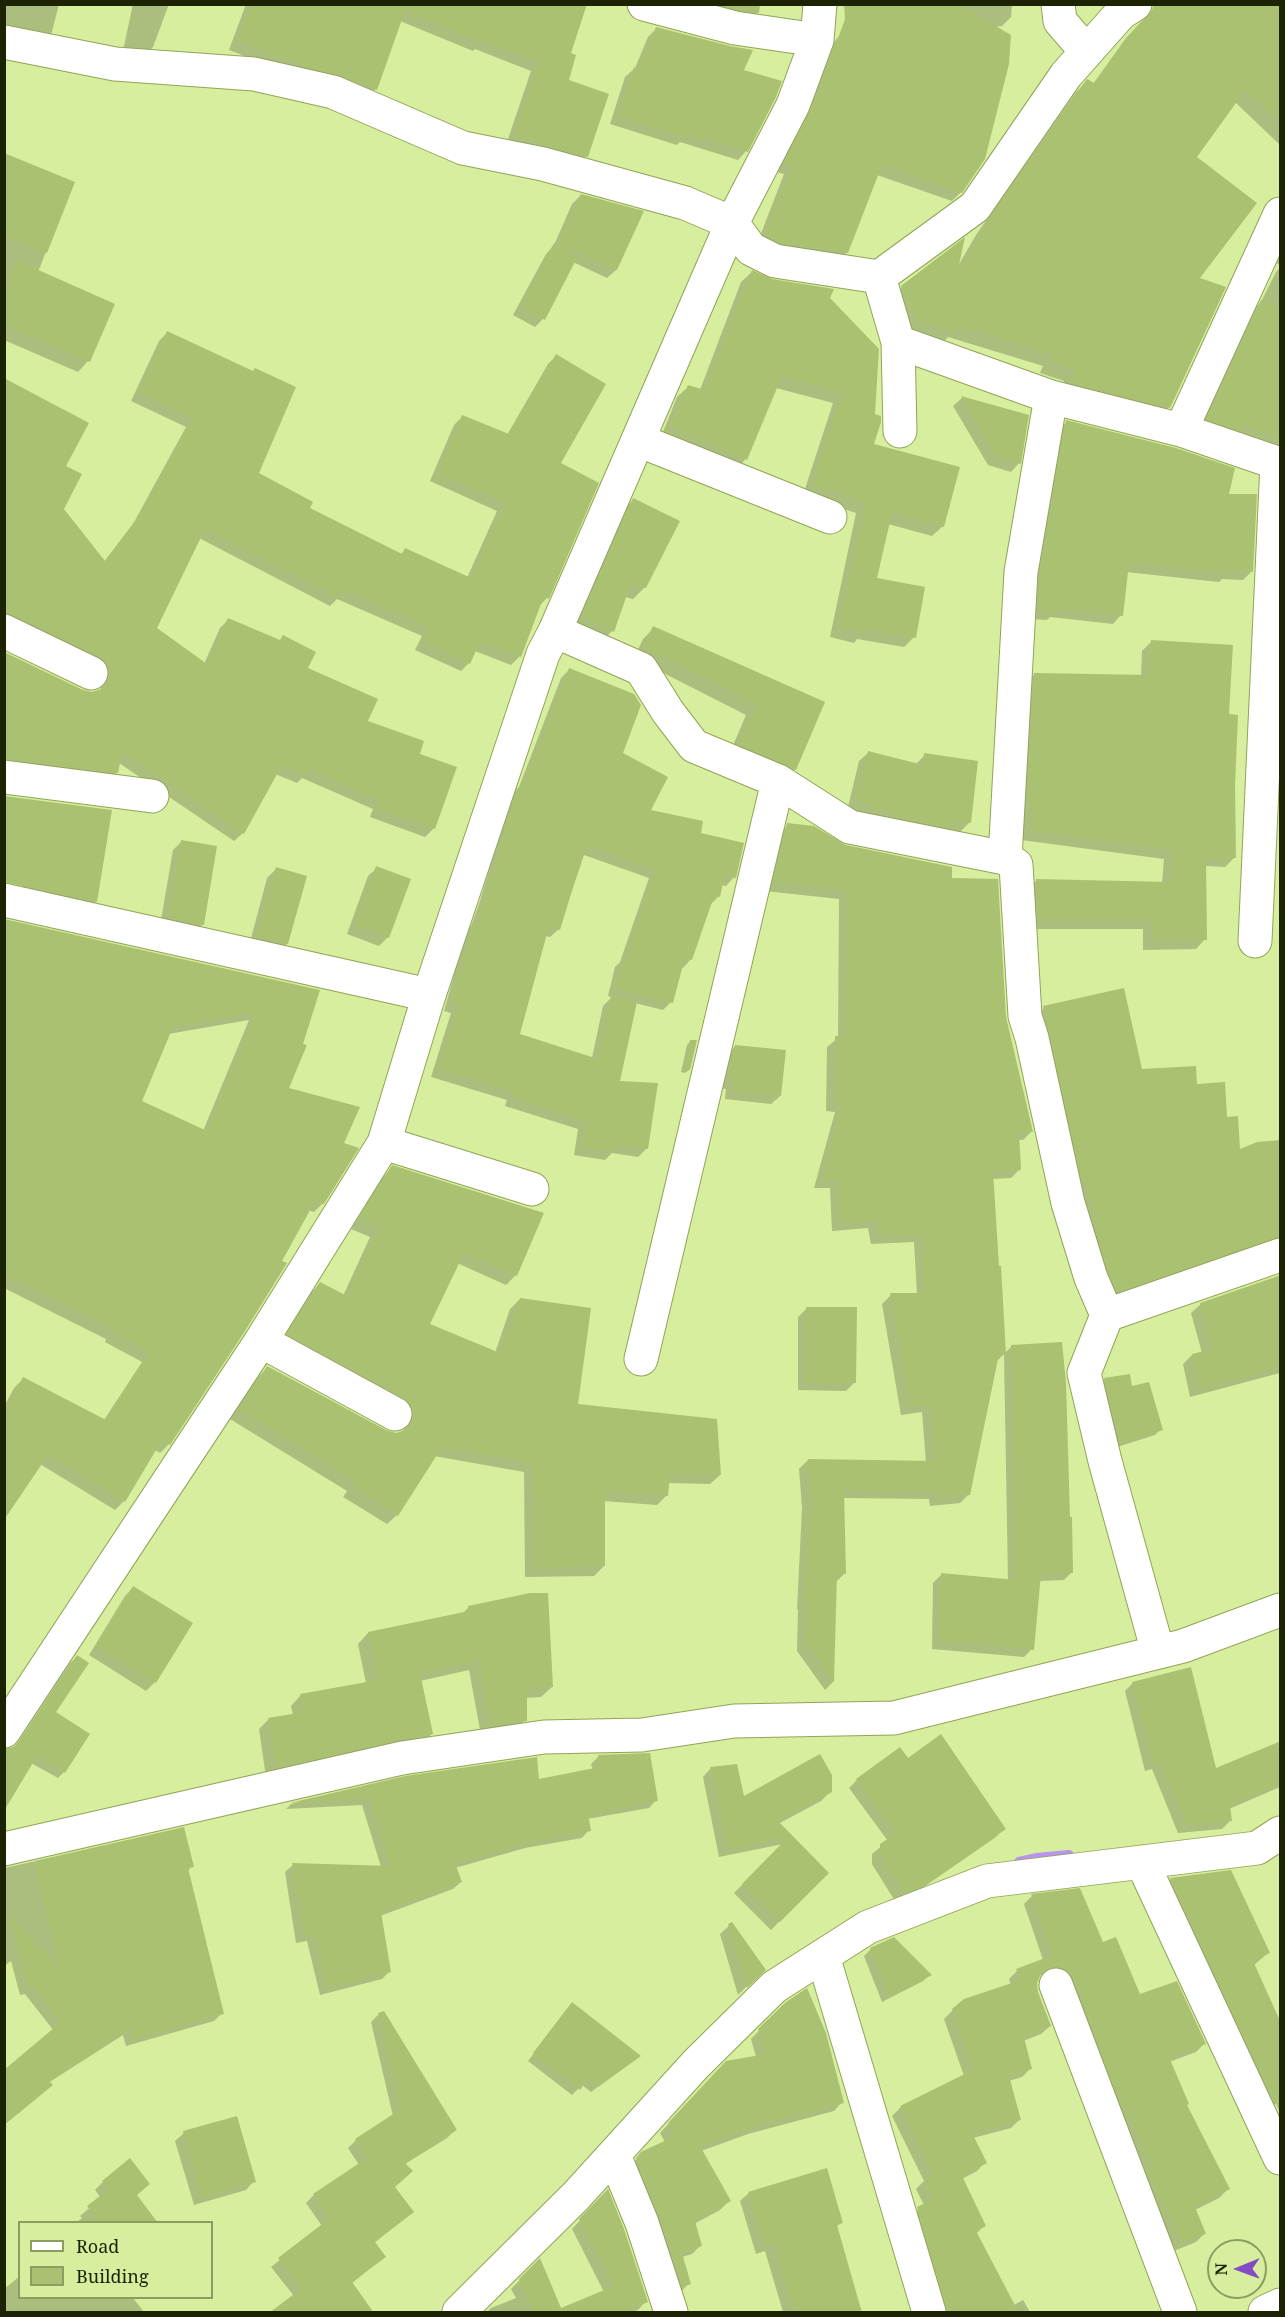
<!DOCTYPE html>
<style>
body{margin:0}
#map{position:relative;width:1285px;height:2317px;overflow:hidden;background:#d6ee9d;font-family:"Noto Serif",serif}
canvas{display:block}
.frame{position:absolute;inset:0;border:6px solid #1b2303;pointer-events:none}
.legend{position:absolute;left:18px;top:2221px;width:195px;height:78px;box-sizing:border-box;background:#d6ee9d;border:2px solid #8b9d5f;margin:0;padding:8px 10px;list-style:none;font-size:18px;color:#1b2303}
.legend li{display:flex;align-items:center;gap:12px;height:30px}
.legend b{width:30px;border:2px solid #8b9d5f}
.north{position:absolute;left:1207px;top:2239px;width:60px;height:60px;box-sizing:border-box;background:#d6ee9d;border:2px solid #8b9d5f;border-radius:50%;rotate:269deg;font-size:16px;font-weight:700;line-height:24px;text-align:center;color:#1b2303}
.north::after{content:'';display:block;margin:auto;width:21px;height:27px;background:#834cc4;clip-path:polygon(50% 0,100% 100%,50% 72%,0 100%)}
</style>
<div id="map">
<canvas width="1285" height="2317"></canvas>
<div class="frame"></div>
<ul class="legend">
<li><b style="height:8px;background:#fff"></b>Road</li>
<li><b style="height:16px;background:#abc172"></b>Building</li>
</ul>
<div class="north">N</div>
</div>
<script>
const c = document.querySelector('canvas').getContext('2d');
c.lineJoin = 'round';
function fillPath(path, color) {
  c.fillStyle = color;
  c.fill(path, 'evenodd');
}
function toPath(rows) {
  const path = new Path2D();
  for (const r of rows) {
    path.moveTo(r[0], r[1]);
    for (let i = 2; i < r.length; i += 2) path.lineTo(r[i], r[i + 1]);
  }
  return path;
}
function stroke(path, color, width, dash) {
  c.strokeStyle = color;
  c.lineWidth = width;
  c.lineCap = dash ? 'butt' : 'round';
  c.setLineDash(dash || []);
  c.stroke(path);
}
fillPath(toPath([
 [4,4,59,4,52,32,43,41,4,33],
 [133,4,169,4,153,47,144,56,122,55],
 [246,4,585,4,569,54,567,81,586,156,578,165,506,145,531,71,475,49,473,51,400,21,375,90,366,98,291,74,229,50],
 [688,4,759,4,758,12,749,21],
 [900,4,1012,4,1011,17,1002,26,995,27,961,192,952,201,877,175,847,252,838,262,757,244,784,174,776,172,832,44,841,34],
 [1158,4,1280,4,1280,145,1235,102,1195,158,1198,279,1169,407,1158,419,1061,394,1064,381,1040,373,1043,366,948,337,943,343,907,333,891,299,902,287,958,266,976,235,1076,92,1088,81,1093,84,1126,38],
 [657,28,742,71,746,151,738,160,680,142,677,145,610,124,625,77,635,68,648,37],
 [4,155,73,183,38,272,113,305,88,361,78,372,4,340],
 [581,195,642,212,616,270,607,278,573,262,543,319,535,327,513,315,546,254,554,245,572,204],
 [1280,252,1280,265,1276,263],
 [1280,268,1280,457,1197,430,1251,312,1261,302,1276,272],
 [752,272,829,299,872,445,943,526,932,536,888,524,876,579,914,637,904,647,857,639,854,643,830,637,856,513,803,495,833,403,776,388,746,459,735,469,661,437,677,397,688,387,700,390,741,282],
 [167,333,257,473,308,508,400,555,405,550,467,578,497,511,430,481,454,425,463,416,507,435,548,364,556,356,559,463,547,598,539,606,520,656,511,665,475,651,469,663,461,671,415,650,422,636,337,599,330,606,199,538,155,629,204,664,220,628,228,620,306,669,366,722,418,755,434,828,425,837,370,817,373,809,302,778,297,783,275,774,243,833,234,841,119,763,117,772,109,781,4,767,4,654,83,692,92,693,100,691,102,681,4,623,4,380,64,467,63,509,104,562,133,524,186,427,131,401,159,341],
 [962,398,1027,416,1019,463,1011,472,988,465,953,406],
 [1067,422,1227,495,1252,571,1243,580,1222,579,1219,582,1126,572,1121,615,1113,624,1050,617,1047,620,1030,619,1058,430],
 [634,499,645,587,633,599,625,597,612,631,601,643,571,628,622,511],
 [654,628,823,703,795,769,784,780,729,755,746,715,634,658,643,639],
 [1151,642,1227,716,1235,857,1225,867,1205,866,1205,939,1196,949,1143,950,1143,929,1029,929,1027,890,1036,881,1162,883,1164,859,1021,840,1025,684,1035,674,1141,677,1142,651],
 [569,670,621,754,649,811,699,835,734,877,726,886,721,885,718,897,710,905,691,959,683,968,681,967,671,1002,663,1010,635,1003,618,1082,646,1149,638,1157,612,1153,605,1160,574,1155,578,1129,505,1106,507,1100,431,1077,451,1013,444,1011,466,932,471,926,480,901,505,814,514,791,519,787,561,678],
 [584,855,649,878,620,962,615,967,608,996,612,997,603,1006,592,1058,518,1035,545,936,550,937,559,929],
 [868,753,916,764,925,755,969,823,961,831,949,830,942,836,890,826,848,807,859,761],
 [788,825,846,847,950,879,1005,1018,1032,1131,1023,1140,1018,1140,1020,1169,1011,1178,992,1179,1004,1354,1012,1346,1072,1572,1064,1580,1039,1581,1032,1649,1024,1657,932,1649,933,1583,941,1575,1008,1581,1004,1354,995,1363,969,1494,960,1503,930,1506,929,1499,843,1498,844,1574,835,1583,833,1682,825,1690,797,1651,798,1610,797,1609,802,1508,799,1469,808,1460,926,1463,922,1412,901,1415,882,1304,891,1295,917,1294,914,1242,871,1244,868,1228,832,1231,830,1188,814,1188,835,1112,826,1111,827,1047,838,1038,839,899,765,891,779,834],
 [182,841,216,847,202,925,194,933,160,926,173,850],
 [377,868,388,937,379,946,347,934,368,876],
 [276,869,287,944,278,952,249,946,267,878],
 [26,877,96,901,87,909,20,894],
 [4,921,318,991,287,1089,342,1144,323,1203,314,1212,308,1210,280,1262,285,1264,169,1444,160,1453,155,1450,123,1502,115,1510,40,1464,4,1517,4,1407,14,1388,23,1379,104,1420,142,1362,105,1342,106,1339,4,1288],
 [249,1020,203,1131,140,1101,168,1034],
 [1044,1008,1141,1071,1196,1085,1226,1119,1238,1151,1280,1142,1280,1248,1108,1300,1035,1017],
 [691,1041,689,1070,685,1073,681,1072,687,1045],
 [735,1046,780,1096,771,1104,725,1099,726,1089,719,1088,727,1055],
 [393,1167,516,1275,506,1285,457,1263,428,1325,495,1353,510,1309,520,1299,577,1406,720,1475,710,1484,668,1483,667,1495,657,1505,603,1501,604,1566,594,1576,525,1577,524,1472,434,1456,397,1515,387,1524,343,1497,347,1491,230,1419,258,1377,267,1368,385,1432,395,1434,403,1432,405,1425,279,1344,311,1293,320,1283,343,1296,370,1237,351,1229,383,1177],
 [1280,1276,1280,1373,1190,1397,1183,1364,1192,1355,1202,1353,1191,1313,1201,1304],
 [807,1308,855,1382,846,1391,798,1390,798,1317],
 [1105,1379,1161,1429,1155,1435,1114,1448,1099,1385],
 [133,1588,191,1624,155,1682,146,1691,89,1655,125,1596],
 [469,1607,552,1687,541,1697,525,1698,525,1720,515,1730,481,1735,469,1670,420,1681,432,1734,421,1744,266,1777,259,1729,269,1719,293,1715,291,1706,301,1695,366,1683,358,1644,368,1633,463,1613],
 [77,1657,53,1712,64,1772,58,1778,31,1763,15,1747,70,1663],
 [1133,1683,1215,1770,1280,1742,1280,1787,1229,1809,1230,1821,1222,1829,1178,1833,1152,1769,1145,1771,1125,1691],
 [599,1756,656,1800,649,1808,587,1819,589,1830,582,1838,525,1848,455,1868,461,1882,453,1889,380,1916,390,1971,382,1979,320,1995,307,1941,296,1943,285,1872,293,1865,381,1867,362,1805,286,1809,291,1804,406,1778,537,1781,593,1770,591,1764],
 [908,1760,1004,1828,996,1837,915,1893,895,1901,872,1864,872,1854,888,1841,849,1788,857,1780],
 [711,1768,743,1798,830,1792,821,1801,778,1824,827,1873,771,1930,734,1893,783,1844,719,1857,703,1777],
 [182,1829,192,1866,187,1872,222,2013,214,2021,126,2046,123,2035,48,2083,43,2093,4,2125,4,2072,54,2031,25,1994,20,1995,11,1961,4,1966,4,1868],
 [1171,1879,1268,1953,1253,1966,1280,2102,1263,2110,1160,1890],
 [1032,1896,1102,1944,1139,1996,1204,2044,1196,2052,1169,2062,1185,2105,1228,2189,1219,2198,1195,2210,1205,2233,1196,2242,1174,2251,1049,1974,1040,1975,1036,1982,1037,1992,1050,2026,1041,2034,1023,2041,1031,2068,1022,2077,1009,2081,1020,2119,1011,2128,973,2138,985,2162,977,2171,962,2179,984,2226,976,2234,1014,2305,1023,2300,1030,2312,938,2312,910,2217,924,2205,916,2189,924,2181,892,2116,901,2107,964,2076,944,2019,953,2010,1011,1985,1009,1979,1017,1971,1043,1960,1024,1904],
 [729,1926,755,1978,738,1995,720,1934],
 [871,1949,930,1975,923,1981,882,2002,864,1956],
 [787,2003,842,2102,834,2111,748,2134,701,2151,729,2201,720,2210,694,2224,701,2245,692,2254,682,2257,689,2283,681,2292,628,2168,642,2154,665,2142,660,2133,718,2071,756,2057,751,2039],
 [566,2011,639,2056,591,2092,582,2085,572,2095,528,2061],
 [379,2014,455,2130,447,2138,405,2164,393,2187,412,2212,374,2243,384,2257,351,2284,294,2296,271,2267,322,2226,306,2203,314,2195,359,2165,348,2148,356,2140,393,2116,371,2022],
 [184,2133,254,2181,246,2190,194,2205,175,2141],
 [103,2182,135,2196,156,2222,77,2222,82,2218,80,2216,101,2198,95,2190],
 [607,2192,646,2301,638,2310,631,2312,487,2312,491,2308,516,2298,511,2289,539,2261,561,2310,604,2292,572,2229],
 [749,2193,841,2222,836,2227,861,2312,783,2312,765,2251,756,2254,740,2201],
 [20,2276,20,2298,133,2298,144,2312,4,2312,4,2289]
]), '#0003');
stroke(toPath([
 [1019,1862,1037,1858,1069,1855]
]), '#b894ed', 10);
fillPath(toPath([
 [251,4,587,4,571,53,576,55,569,80,609,94,588,157,514,136,539,62,484,41,483,43,405,11,377,90,340,75,301,65,237,41],
 [719,4,760,4,759,13],
 [844,4,958,4,1011,35,1009,64,985,159,962,193,882,165,848,253,781,243,765,235,792,165,784,163,819,91,845,19],
 [1154,4,1281,4,1281,123,1260,103,1258,104,1246,89,1197,157,1257,203,1200,278,1226,287,1170,408,1072,383,1075,370,1051,361,1053,355,958,325,955,332,918,322,905,298,901,286,965,237,959,265,962,266,987,222,1081,87,1087,79,1094,83,1138,25,1151,13],
 [656,27,730,46,753,50,744,70,782,81,776,97,748,152,688,134,687,138,618,116,634,67,638,69],
 [4,153,75,182,47,253,4,236],
 [581,194,644,211,617,270,558,244],
 [554,243,578,256,545,320,521,306],
 [18,261,115,304,90,362,4,325,4,291],
 [752,270,772,279,834,289,830,298,879,349,875,414,881,416,881,422,874,444,960,467,944,527,892,513,877,578,925,587,916,638,866,629,865,633,839,627,866,502,812,484,842,393,782,376,747,460,670,427,688,385,705,390],
 [1261,300,1281,307,1281,441,1244,424,1243,431,1207,419],
 [167,331,253,371,255,368,296,387,259,473,313,502,310,508,402,554,405,548,471,578,505,502,438,473,462,415,509,434,556,354,606,384,561,463,599,483,549,599,544,596,521,657,480,642,470,664,423,641,429,627,344,590,340,598,208,531,207,533,204,531,157,628,207,664,228,618,280,640,283,635,316,652,308,668,378,699,368,721,424,741,420,754,457,767,435,829,378,809,381,801,309,769,307,776,282,765,244,834,122,752,118,773,4,759,4,652,83,690,92,692,101,689,108,682,110,672,107,663,99,656,12,614,4,613,4,378,89,423,66,466,82,474,64,509,105,561,141,513,193,418,138,392],
 [961,396,1029,415,1021,464,996,457],
 [1066,420,1176,448,1235,468,1229,494,1257,494,1253,572,1230,571,1229,574,1129,563,1123,616,1057,609,1057,613,1038,611,1040,574],
 [633,498,680,521,646,588,631,583,614,632,582,616],
 [653,626,825,702,796,770,739,744,756,704,643,647],
 [1151,640,1233,645,1229,714,1238,715,1235,786,1236,858,1206,858,1207,940,1152,941,1152,920,1038,920,1036,879,1170,882,1173,850,1030,831,1030,795,1027,794,1028,792,1034,673,1149,675],
 [569,668,634,694,641,705,623,753,668,777,651,810,703,821,701,833,744,843,736,878,724,877,720,897,714,896,692,960,685,957,673,1003,615,988,623,957,626,958,656,870,592,847,591,850,585,848,560,930,549,926,520,1034,598,1059,611,996,637,1002,620,1081,658,1083,648,1149,616,1145,615,1152,582,1147,586,1121,513,1097,514,1092,439,1069,458,1005,451,1003,474,922,477,923,488,891,513,804,522,781,525,782],
 [868,751,923,765,924,753,978,761,971,823,953,821,952,828,899,818,855,799],
 [4,796,112,810,97,902,4,882],
 [787,823,814,826,846,845,952,867,952,878,998,879,1006,1017,1033,1132,1019,1132,1021,1170,993,1171,999,1266,1001,1266,1006,1355,999,1354,970,1495,938,1497,938,1491,844,1490,846,1574,837,1573,834,1682,806,1642,807,1601,805,1601,811,1499,808,1459,935,1461,930,1404,910,1407,890,1293,925,1293,922,1234,880,1236,877,1220,840,1223,838,1180,822,1180,842,1103,835,1103,835,1036,846,1036,847,890,773,882],
 [181,840,217,846,204,925,168,917],
 [376,866,411,879,389,938,355,925],
 [276,867,307,876,288,944,256,937],
 [4,919,320,990,303,1044,307,1045,289,1088,360,1107,344,1143,359,1148,324,1204,315,1201,282,1261,287,1263,245,1331,170,1445,162,1440,125,1502,48,1455,4,1520,4,1413,23,1377,106,1420,149,1352,113,1332,114,1330,4,1275],
 [256,1012,207,1131,142,1101,173,1027],
 [1124,988,1142,1069,1196,1066,1197,1084,1225,1082,1227,1117,1238,1116,1240,1149,1257,1142,1281,1140,1281,1237,1117,1292,1109,1272,1096,1229,1096,1215,1080,1172,1043,1006],
 [690,1040,697,1040,690,1070,684,1069],
 [735,1045,786,1050,781,1096,732,1091,734,1081,727,1079],
 [392,1165,544,1213,517,1276,464,1253,430,1324,500,1353,520,1298,591,1308,578,1404,717,1419,721,1475,670,1474,668,1496,605,1492,605,1566,534,1568,533,1463,442,1447,398,1516,352,1486,355,1481,239,1409,267,1366,386,1430,396,1433,405,1430,411,1423,414,1413,411,1405,404,1398,287,1334,320,1282,347,1296,379,1227,359,1219],
 [1281,1275,1281,1367,1199,1389,1192,1354,1212,1349,1200,1303],
 [806,1307,857,1307,856,1383,806,1383],
 [1062,1342,1066,1383,1070,1517,1072,1517,1073,1573,1041,1574,1034,1650,939,1641,941,1573,1016,1580,1011,1345],
 [1130,1374,1132,1386,1149,1382,1163,1430,1120,1443,1104,1378],
 [133,1586,193,1623,156,1683,96,1646],
 [530,1593,548,1593,553,1687,527,1689,527,1721,491,1726,479,1660,420,1673,433,1734,398,1740,276,1768,268,1718,304,1712,300,1694,378,1680,368,1632,469,1611,468,1606],
 [77,1655,89,1663,56,1712,90,1734,65,1773,37,1756,4,1811,4,1749,13,1747,20,1741],
 [1191,1667,1216,1768,1281,1741,1281,1784,1230,1805,1232,1821,1187,1825,1160,1762,1153,1764,1132,1682],
 [941,1734,1006,1829,925,1885,904,1893,880,1855,880,1844,897,1833,856,1779,900,1747,908,1758],
 [650,1753,658,1801,588,1814,591,1831,534,1841,455,1863,462,1882,381,1912,391,1972,327,1988,315,1934,304,1937,292,1863,390,1866,370,1798,290,1803,405,1776,537,1757,539,1779,600,1767,598,1755],
 [820,1754,832,1775,832,1792,778,1821,829,1873,780,1922,742,1884,788,1837,728,1849,710,1767,737,1764,744,1796],
 [184,1827,194,1867,188,1868,224,2014,134,2039,131,2028,49,2081,53,2085,4,2125,4,2070,61,2022,32,1985,27,1985,9,1915,58,1967,35,1861],
 [1231,1870,1270,1953,1253,1961,1281,2023,1281,2115,1170,1878],
 [1080,1888,1103,1942,1116,1937,1140,1994,1177,1981,1206,2044,1169,2057,1189,2104,1187,2105,1230,2189,1195,2207,1206,2234,1183,2243,1146,2169,1151,2167,1112,2079,1074,1978,1068,1971,1060,1967,1049,1968,1041,1974,1037,1983,1038,1992,1051,2026,1024,2037,1032,2069,1009,2076,1021,2120,972,2133,987,2163,962,2176,986,2226,976,2231,1019,2313,947,2313,917,2207,934,2199,924,2179,933,2174,900,2106,973,2070,952,2009,964,1999,1021,1980,1016,1969,1053,1955,1031,1894],
 [732,1922,766,1970,747,1988,728,1924],
 [894,1937,932,1975,889,1996,870,1948],
 [807,1988,826,2033,844,2103,758,2125,700,2146,731,2201,695,2221,702,2246,682,2253,691,2284,683,2287,660,2217,636,2158,641,2152,675,2136,668,2123,726,2061,766,2054,758,2029,786,2002],
 [572,2002,641,2056,598,2087,588,2079,580,2090,533,2053],
 [384,2011,457,2130,405,2163,413,2171,395,2187,414,2212,375,2242,386,2257,352,2282,374,2313,269,2313,302,2288,278,2258,330,2218,313,2194,367,2158,355,2139,401,2109,378,2013],
 [237,2116,256,2182,202,2198,183,2131],
 [130,2158,150,2184,137,2195,158,2223,100,2223,87,2206,109,2189,102,2181],
 [827,2168,843,2223,837,2225,862,2313,794,2313,774,2243,764,2246,748,2192],
 [608,2189,624,2229,648,2302,623,2313,535,2313,519,2279,540,2258,561,2308,614,2286,579,2219]
]), '#abc172');
const minor = toPath([
 [644,4,735,28,817,40],
 [1058,4,1060,21,1086,51],
 [4,42,115,64,254,74,333,92,463,148,543,164,685,203,732,223,751,249,775,261,879,277,975,207,1066,75,1121,13,1135,4],
 [879,277,898,342,900,431],
 [898,342,1051,397,1181,430,1280,464],
 [1181,430,1280,214],
 [638,440,830,517],
 [4,631,91,673],
 [555,631,641,669,668,712,694,746,778,781,850,827,1005,858,1016,865,1025,1016,1032,1038,1068,1203,1091,1278,1107,1315,1084,1373,1105,1461,1158,1652],
 [4,777,152,796],
 [1005,858,1021,572,1051,397],
 [4,900,429,995],
 [1255,941,1277,463],
 [384,1143,532,1189],
 [1107,1315,1280,1255],
 [261,1341,395,1414],
 [641,1359,778,781],
 [4,1731,261,1341,384,1143,429,995,543,654,555,631,732,223,793,105,817,40,820,4],
 [4,1849,402,1758,544,1737,642,1735,734,1721,894,1718,1183,1646,1280,1610],
 [1142,1862,1280,2158],
 [823,1956,929,2312],
 [1056,1985,1180,2312],
 [614,2155,642,2223,671,2312],
 [459,2312,576,2196,696,2064,774,1987,868,1927,987,1881,1257,1848,1280,1833],
 [1265,2312,1280,2305]
]);
stroke(minor, '#90a557', 35);
stroke(minor, '#fff', 33);
</script>
